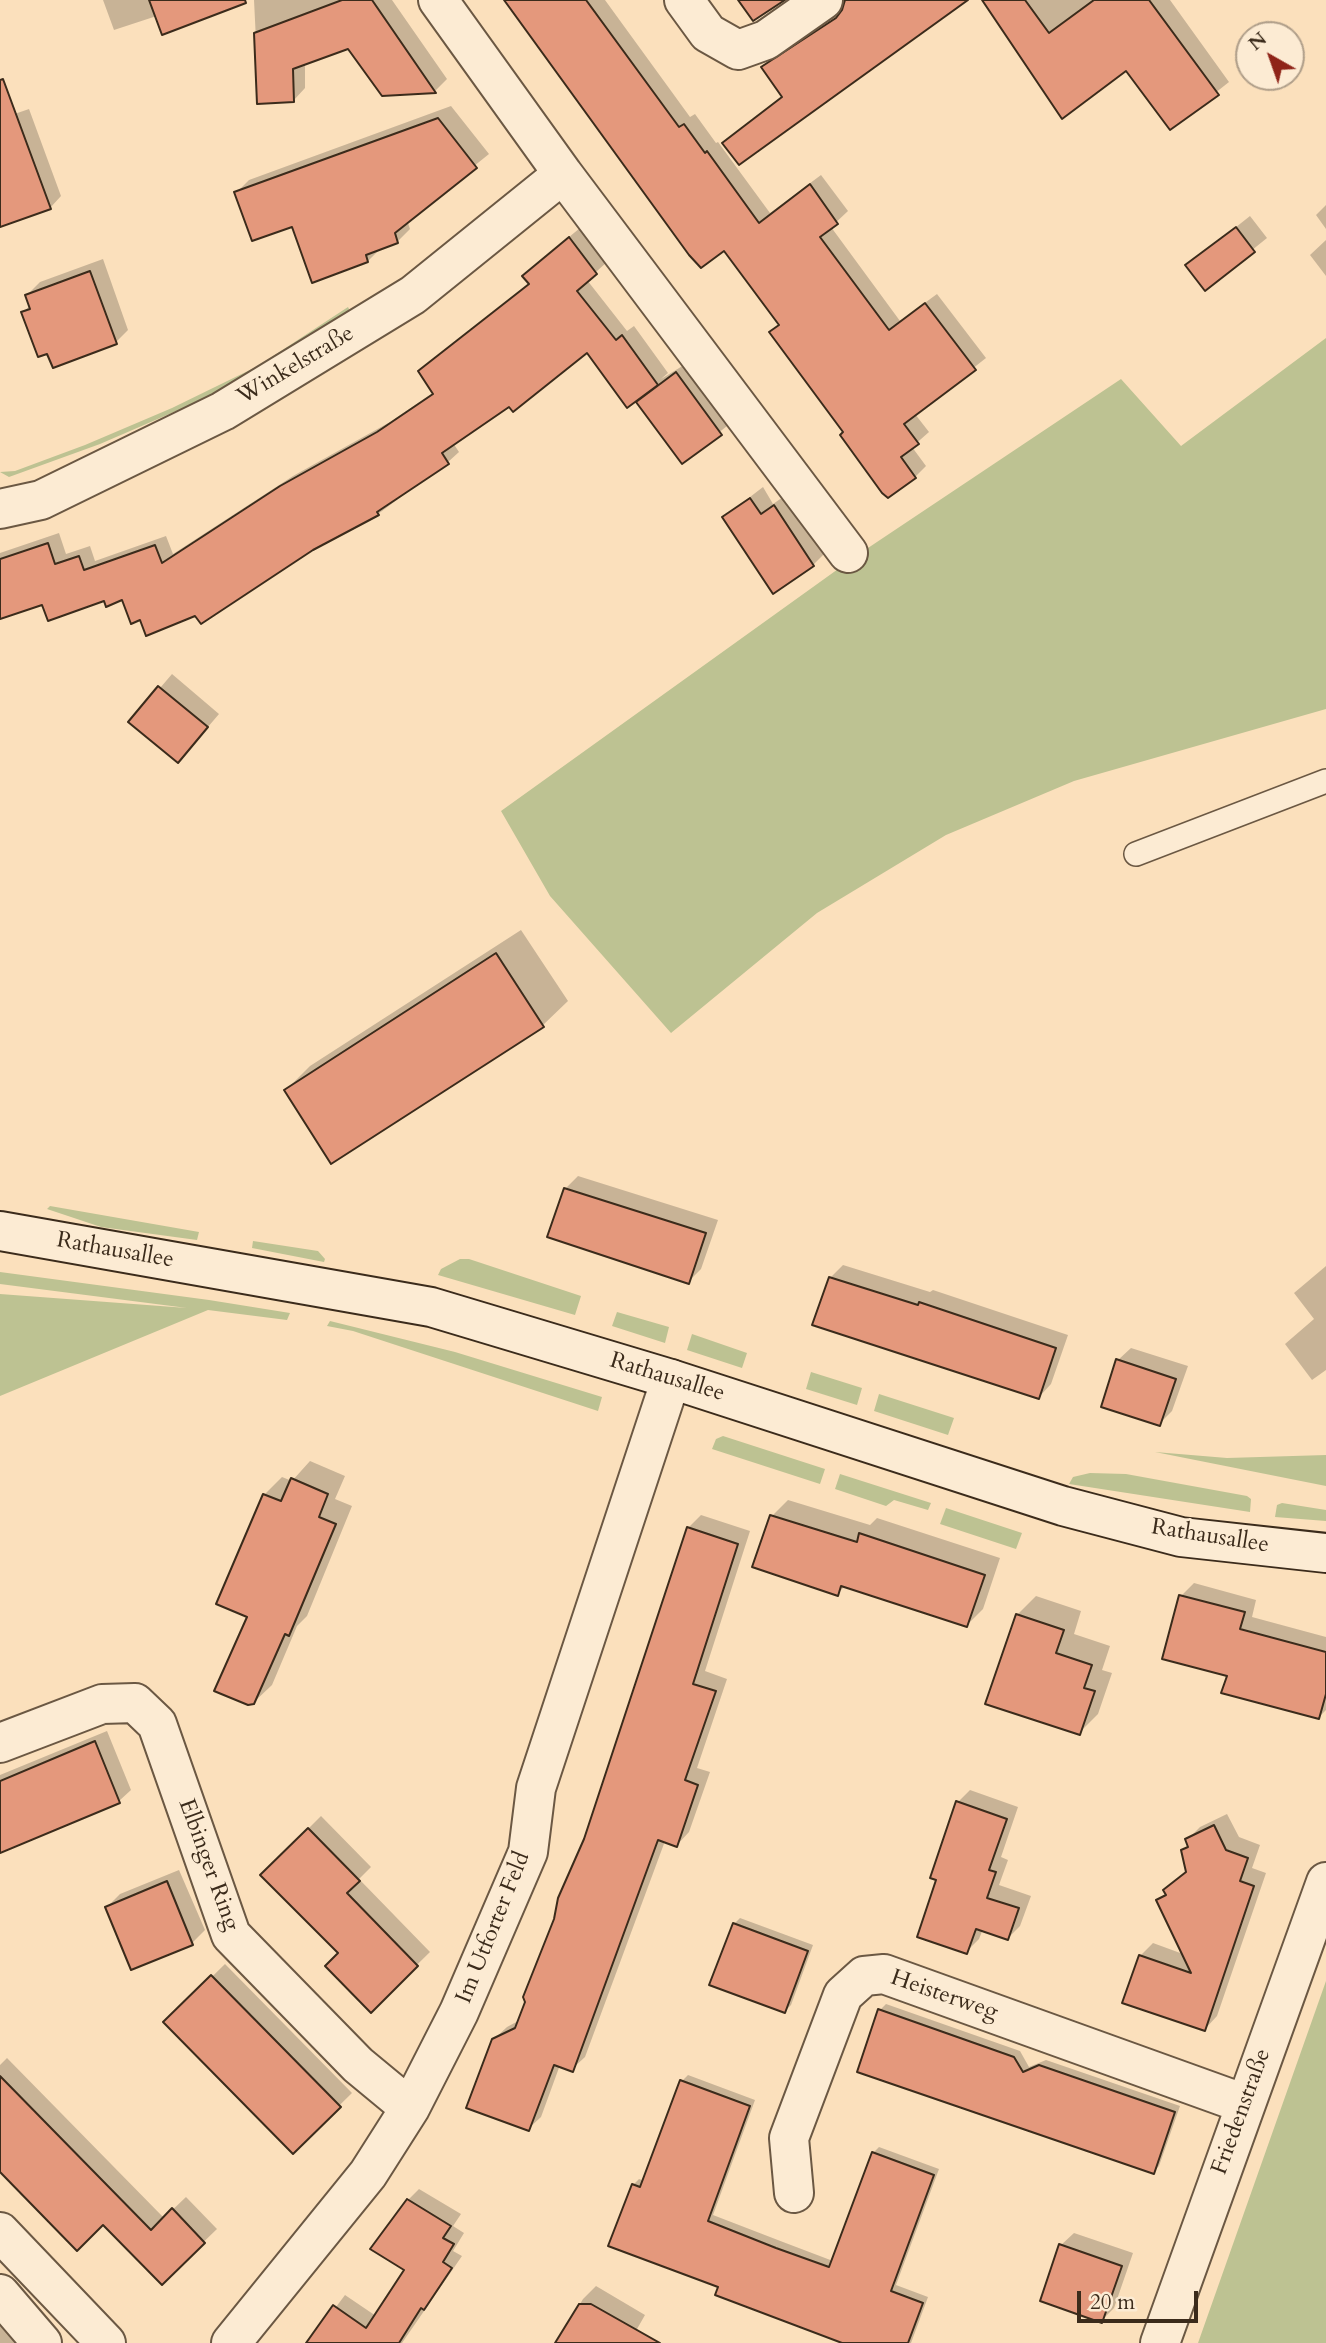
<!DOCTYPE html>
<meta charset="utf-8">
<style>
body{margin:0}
#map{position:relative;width:1326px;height:2343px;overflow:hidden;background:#fbe0bc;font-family:Cardo,serif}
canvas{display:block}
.north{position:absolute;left:1235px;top:21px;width:70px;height:70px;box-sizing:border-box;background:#fcebd3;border:2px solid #af9e89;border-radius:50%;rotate:320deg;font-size:19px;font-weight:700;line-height:28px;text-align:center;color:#3b2b1b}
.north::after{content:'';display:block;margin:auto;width:24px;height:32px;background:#8f2418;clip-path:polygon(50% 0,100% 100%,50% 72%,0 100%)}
.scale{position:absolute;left:1077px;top:2291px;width:121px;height:32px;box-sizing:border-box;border:4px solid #3b2b1b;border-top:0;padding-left:9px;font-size:21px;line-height:24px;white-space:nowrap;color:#3b2b1b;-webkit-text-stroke:5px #fcebd3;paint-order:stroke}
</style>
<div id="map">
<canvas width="1326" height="2343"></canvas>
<div class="north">N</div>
<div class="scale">20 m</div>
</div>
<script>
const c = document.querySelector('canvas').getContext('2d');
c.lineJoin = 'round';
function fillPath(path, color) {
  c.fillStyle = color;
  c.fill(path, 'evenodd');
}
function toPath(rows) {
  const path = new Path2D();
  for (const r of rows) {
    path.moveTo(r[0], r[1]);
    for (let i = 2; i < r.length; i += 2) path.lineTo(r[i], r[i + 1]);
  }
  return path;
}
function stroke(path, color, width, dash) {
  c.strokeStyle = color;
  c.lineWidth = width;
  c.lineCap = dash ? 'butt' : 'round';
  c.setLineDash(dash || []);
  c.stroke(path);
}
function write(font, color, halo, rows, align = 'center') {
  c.font = font + ' Cardo,serif';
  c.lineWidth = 5;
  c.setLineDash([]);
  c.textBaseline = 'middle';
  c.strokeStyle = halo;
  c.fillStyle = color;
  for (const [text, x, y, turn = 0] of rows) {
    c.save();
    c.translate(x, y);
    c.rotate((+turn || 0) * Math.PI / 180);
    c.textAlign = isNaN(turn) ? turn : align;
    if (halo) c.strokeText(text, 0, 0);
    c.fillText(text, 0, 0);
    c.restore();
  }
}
fillPath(toPath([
 [348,307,350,311,240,380,197,402,100,444,9,477,0,472,15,471,85,445,172,408,258,366],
 [1326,338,1326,709,1074,781,946,835,817,913,671,1033,550,896,501,811,859,554,1121,379,1181,446],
 [50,1206,199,1232,197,1240,101,1227,47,1209],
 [253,1241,318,1251,325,1259,324,1262,252,1248],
 [460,1259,469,1259,581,1296,575,1315,438,1275,441,1269],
 [0,1272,209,1300,290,1313,287,1320,208,1310,0,1396,0,1294,187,1308,0,1284],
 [617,1312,669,1327,665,1343,612,1326],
 [330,1321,455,1352,602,1397,598,1411,353,1331,327,1326],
 [692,1334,747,1353,742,1368,687,1350],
 [811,1372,862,1388,857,1405,806,1389],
 [879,1394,954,1418,948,1435,874,1411],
 [723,1436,825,1469,820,1484,712,1449,716,1439],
 [1155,1452,1227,1458,1326,1455,1326,1486],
 [1090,1473,1126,1474,1247,1496,1251,1499,1250,1512,1069,1484,1073,1477],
 [840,1474,931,1503,928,1510,894,1500,886,1506,835,1489],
 [1282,1503,1326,1510,1326,1521,1275,1517,1277,1505],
 [946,1508,1022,1533,1016,1549,940,1524],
 [1326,1981,1326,2343,1198,2343]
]), '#bdc292');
fillPath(toPath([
 [103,0,188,0,181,8,114,30],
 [254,0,392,0,447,79,435,91,383,94,349,47,305,63,305,88,294,100,259,102],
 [515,0,605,0,690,117,695,114,716,143,718,142,770,213,821,175,848,211,831,227,900,321,937,294,986,358,915,414,929,432,912,447,926,466,915,477,888,496,845,432,780,324,724,248],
 [854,0,965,0,725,144,783,95,764,68],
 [983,0,1170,0,1229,82,1171,128,1127,69,1062,117],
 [451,106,489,154,407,220,410,229,397,242,381,248,368,261,293,225,236,193,249,180],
 [29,109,61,196,50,208,0,225,0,119],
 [1326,205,1326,229,1316,215],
 [1250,216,1267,238,1205,288,1188,265],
 [580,228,607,262,587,280,627,331,634,326,668,373,661,379,689,362,732,422,682,462,639,402,645,395,587,351,453,443,459,452,448,462,378,514,195,614,141,618,123,598,43,603,0,617,0,553,59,533,66,554,90,546,95,561,166,536,173,554,293,476,390,422,434,392,420,371,530,283,535,265],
 [1326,240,1326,276,1310,255],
 [103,259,128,330,116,342,23,312,31,305,27,295,40,282],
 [763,487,773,504,786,495,825,553,813,565,724,517],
 [172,674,219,714,190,748,131,722],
 [521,930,568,1001,543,1025,332,1161,286,1090,310,1066],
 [578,1176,718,1220,701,1269,688,1282,565,1189],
 [843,1265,930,1292,933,1290,1068,1335,1051,1384,1039,1397,830,1278],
 [1326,1266,1326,1370,1312,1380,1285,1344,1314,1319,1294,1293],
 [1131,1348,1188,1366,1172,1411,1159,1424,1118,1360],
 [310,1461,345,1476,335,1499,352,1506,307,1616,297,1626,272,1685,254,1702,249,1616,264,1495,282,1477,292,1481],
 [788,1500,870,1525,877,1518,1000,1558,983,1609,967,1625,846,1585,837,1594,772,1516],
 [701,1515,750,1531,705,1671,727,1679,697,1768,710,1772,689,1832,677,1845,665,1841,585,2057,572,2069,560,2065,541,2117,528,2129,493,2040,507,2027,520,2020,585,1840,688,1528],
 [1194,1583,1256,1600,1252,1617,1326,1637,1326,1710,1319,1717,1229,1675,1181,1596],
 [1036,1596,1081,1611,1074,1634,1110,1646,1102,1670,1112,1673,1098,1714,1079,1733,1017,1615],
 [107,1731,131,1790,119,1801,0,1851,0,1775],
 [970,1790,1018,1807,1001,1857,1008,1860,999,1885,1031,1896,1020,1926,1008,1938,983,1929,979,1939,966,1952,939,1879,958,1802],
 [1227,1814,1239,1837,1260,1845,1252,1868,1266,1873,1217,2016,1205,2029,1140,1956,1153,1943,1183,1954,1158,1901,1187,1871,1183,1851,1189,1845,1187,1840,1200,1827],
 [321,1816,371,1867,359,1879,430,1952,371,2010,340,1953,262,1875],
 [179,1870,205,1930,192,1943,107,1907,120,1894],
 [740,1918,813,1945,791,2005,785,2011,734,1924],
 [225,1964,352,2093,293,2151,166,2022],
 [886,2004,1020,2051,1029,2067,1046,2060,1180,2106,1159,2166,1153,2172,880,2010],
 [7,2058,164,2218,186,2197,217,2229,162,2282,103,2223,0,2170,0,2065],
 [688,2075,755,2100,713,2215,783,2242,833,2261,873,2153,879,2147,939,2169,896,2285,928,2297,911,2343,847,2343,721,2286,633,2185,639,2179,645,2181,682,2081],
 [419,2189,461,2214,453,2226,464,2233,453,2251,462,2256,402,2343,309,2343,345,2295,376,2316,406,2270,408,2200],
 [1074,2233,1133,2253,1114,2308,1101,2321,1061,2245],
 [596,2286,645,2315,629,2343,557,2343,583,2299],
 [0,2306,32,2343,0,2343]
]), '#0003');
const building = toPath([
 [149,0,245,0,246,3,162,35,149,0],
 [342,0,372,0,436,93,382,96,348,49,293,69,294,102,257,104,254,33,342,0],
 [504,0,586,0,679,127,684,124,705,153,707,151,759,223,810,184,838,224,820,237,889,330,925,303,976,370,904,424,919,444,901,457,916,478,888,498,882,493,840,435,843,432,769,332,779,325,724,251,701,268,689,255,504,0],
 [738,0,785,0,753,21,738,0],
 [845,0,968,0,739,165,722,143,782,97,761,67,836,18,842,10,845,0],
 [982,0,1025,0,1049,33,1094,0,1149,0,1219,95,1170,130,1126,71,1062,119,982,0],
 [3,79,51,209,0,227,0,80,3,79],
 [438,118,477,168,395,233,398,243,366,255,368,262,312,283,292,227,252,241,234,192,438,118],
 [1236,227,1255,252,1205,291,1185,265,1236,227],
 [569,237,597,274,577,291,616,340,622,335,658,385,627,408,587,353,513,412,509,407,442,453,449,464,377,512,379,515,313,550,201,624,195,616,146,636,140,620,131,624,122,600,106,607,104,601,48,621,42,605,0,619,0,559,48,543,55,564,79,556,84,570,155,545,162,563,280,486,377,432,433,394,418,371,529,284,522,276,569,237],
 [90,271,117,344,53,368,47,354,38,357,21,312,30,309,25,295,90,271],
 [676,372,722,435,682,464,636,402,676,372],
 [750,498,761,514,774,505,814,566,773,594,722,517,750,498],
 [158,686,208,727,178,763,128,722,158,686],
 [496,953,544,1027,331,1164,284,1090,496,953],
 [564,1188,706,1233,689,1284,547,1237,564,1188],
 [829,1277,918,1305,919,1302,1056,1348,1039,1399,812,1325,829,1277],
 [1116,1359,1176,1379,1160,1426,1101,1407,1116,1359],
 [291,1478,328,1494,319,1517,336,1524,289,1636,285,1634,254,1704,248,1705,214,1691,247,1617,216,1604,263,1494,281,1501,291,1478],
 [770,1515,857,1542,859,1533,985,1575,967,1627,841,1586,838,1596,752,1567,770,1515],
 [687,1527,738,1544,693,1684,716,1691,685,1780,698,1785,677,1847,658,1840,573,2072,554,2065,529,2131,466,2108,492,2039,515,2028,525,2002,523,1997,554,1919,558,1898,584,1839,687,1527],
 [1179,1595,1245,1612,1240,1629,1326,1652,1326,1694,1319,1719,1221,1693,1227,1676,1162,1659,1179,1595],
 [1016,1614,1064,1630,1056,1653,1092,1665,1084,1688,1095,1691,1080,1735,985,1704,1016,1614],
 [95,1741,120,1803,0,1853,0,1781,95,1741],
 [956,1801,1007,1819,989,1870,996,1872,987,1898,1019,1908,1008,1940,976,1929,967,1954,917,1937,936,1880,930,1878,956,1801],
 [1214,1825,1226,1850,1248,1858,1240,1881,1254,1886,1205,2031,1122,2003,1139,1955,1191,1973,1156,1900,1166,1895,1163,1890,1186,1872,1181,1850,1188,1847,1185,1839,1214,1825],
 [308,1828,360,1881,347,1893,418,1966,371,2013,325,1966,338,1953,260,1875,308,1828],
 [167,1881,193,1945,131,1970,105,1907,167,1881],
 [733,1923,808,1951,785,2013,709,1985,733,1923],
 [211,1975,341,2107,293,2154,163,2022,211,1975],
 [878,2009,1014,2057,1023,2072,1039,2065,1175,2112,1154,2174,857,2072,878,2009],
 [0,2076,151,2230,172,2208,205,2243,162,2285,103,2225,77,2251,0,2172,0,2076],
 [680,2080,750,2106,708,2221,776,2248,829,2267,872,2152,934,2175,891,2291,923,2303,908,2343,842,2343,715,2295,718,2287,608,2246,632,2184,640,2187,680,2080],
 [407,2199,451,2226,443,2238,454,2244,443,2262,452,2268,424,2310,421,2308,399,2343,306,2343,333,2305,366,2328,404,2270,370,2249,407,2199],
 [1059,2244,1122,2266,1102,2323,1040,2301,1059,2244],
 [579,2304,591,2304,660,2343,555,2343,579,2304]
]);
fillPath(building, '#e4987c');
stroke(building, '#3b2b1b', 2);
const lane = toPath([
 [1136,854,1326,781]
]);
const street = toPath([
 [684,0,708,33,738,50,766,40,823,0],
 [563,174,848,553],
 [0,509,41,500,223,411,413,295,563,174,438,0],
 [0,1743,102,1704,135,1703,157,1724,231,1935,358,2065,410,2108],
 [794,2193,789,2138,843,1995,864,1976,884,1974,1245,2104],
 [0,2232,106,2343],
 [0,2294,42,2343],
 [231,2343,368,2174,410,2108,459,2012,528,1852,536,1788,671,1379],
 [1160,2343,1326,1882]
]);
const secondary = toPath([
 [0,1231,431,1307,671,1379,1063,1506,1181,1537,1326,1553]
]);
stroke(lane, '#6b5843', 26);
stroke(street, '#6b5843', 42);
stroke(secondary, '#3b2b1b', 42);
stroke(lane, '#fcebd3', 23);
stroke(street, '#fcebd3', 38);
stroke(secondary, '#fcebd3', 38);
write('23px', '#3b2b1b', '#fcebd3', [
 ["Winkelstraße",296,366,-31],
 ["Rathausallee",115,1251,10],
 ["Rathausallee",667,1378,17],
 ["Rathausallee",1210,1537,9],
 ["Elbinger Ring",208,1865,70],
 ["Im Utforter Feld",494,1928,-68],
 ["Heisterweg",944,1996,19],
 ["Friedenstraße",1242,2112,-70]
]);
</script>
